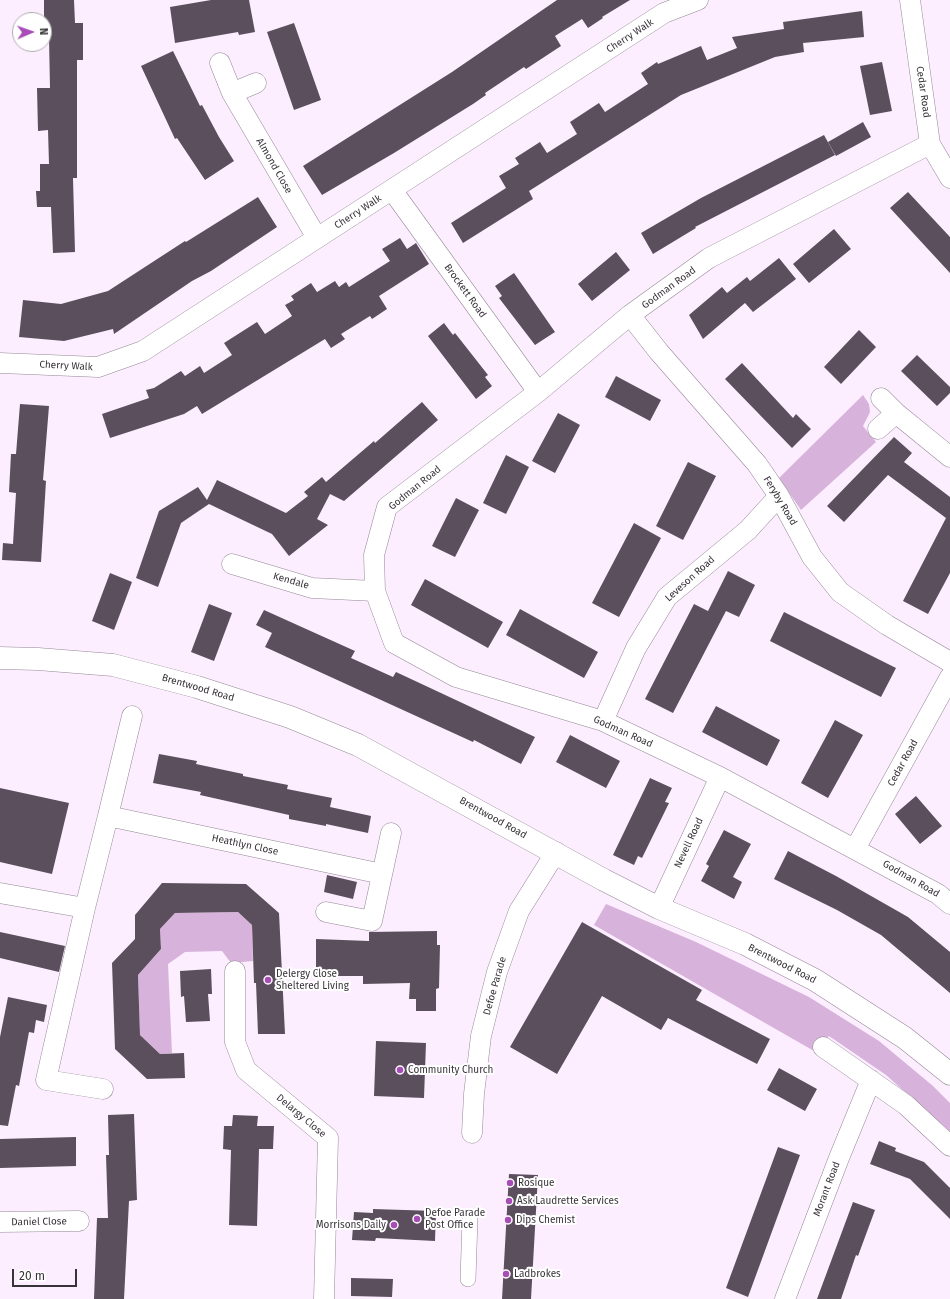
<!DOCTYPE html>
<style>
body{margin:0}
#map{position:relative;width:950px;height:1299px;overflow:hidden;background:#fceefe;font-family:"Fira Sans",sans-serif}
canvas{display:block}
.north{position:absolute;left:12px;top:12px;width:40px;height:40px;box-sizing:border-box;background:#fff;border:1px solid #afadb0;border-radius:50%;rotate:88deg;font-size:11px;font-weight:700;line-height:16px;text-align:center;color:#383339}
.north::after{content:'';display:block;margin:auto;width:14px;height:18px;background:#a84db8;clip-path:polygon(50% 0,100% 100%,50% 72%,0 100%)}
.scale{position:absolute;left:12px;top:1269px;width:65px;height:18px;box-sizing:border-box;border:2px solid #383339;border-top:0;padding-left:5px;font-size:12px;line-height:14px;white-space:nowrap;color:#383339;-webkit-text-stroke:3px #fff;paint-order:stroke}
</style>
<div id="map">
<canvas width="950" height="1299"></canvas>
<div class="north">N</div>
<div class="scale">20 m</div>
</div>
<script>
const c = document.querySelector('canvas').getContext('2d');
c.lineJoin = 'round';
function fillPath(path, color) {
  c.fillStyle = color;
  c.fill(path, 'evenodd');
}
function toPath(rows) {
  const path = new Path2D();
  for (const r of rows) {
    path.moveTo(r[0], r[1]);
    for (let i = 2; i < r.length; i += 2) path.lineTo(r[i], r[i + 1]);
  }
  return path;
}
function stroke(path, color, width, dash) {
  c.strokeStyle = color;
  c.lineWidth = width;
  c.lineCap = dash ? 'butt' : 'round';
  c.setLineDash(dash || []);
  c.stroke(path);
}
function write(font, color, halo, rows, align = 'center') {
  c.font = font + ' "Fira Sans",sans-serif';
  c.lineWidth = 4;
  c.setLineDash([]);
  c.textBaseline = 'middle';
  c.strokeStyle = halo;
  c.fillStyle = color;
  for (const [text, x, y, turn = 0] of rows) {
    c.save();
    c.translate(x, y);
    c.rotate((+turn || 0) * Math.PI / 180);
    c.textAlign = isNaN(turn) ? turn : align;
    if (halo) c.strokeText(text, 0, 0);
    c.fillText(text, 0, 0);
    c.restore();
  }
}
fillPath(toPath([
 [863,395,869,404,870,412,863,426,876,442,801,510,779,478],
 [606,904,696,942,809,997,879,1041,933,1086,950,1103,950,1132,886,1075,829,1036,814,1051,594,925],
 [238,912,252,925,253,961,231,963,222,951,185,952,168,964,172,1053,160,1054,140,1035,138,975,161,949,160,929,175,913]
]), '#d7b3dc');
fillPath(toPath([
 [44,0,74,0,75,23,83,23,83,60,77,60,77,178,73,178,75,252,53,253,51,207,37,207,36,191,40,191,40,164,49,164,48,130,38,131,37,88,50,88,49,38,44,38],
 [211,0,249,0,255,32,239,35,238,32,175,43,170,7],
 [557,0,630,0,602,17,603,18,588,28,582,19,555,36,561,46,526,69,524,67,485,93,486,95,473,104,394,153,322,195,303,166,452,72],
 [862,11,864,37,803,43,804,52,775,57,681,95,529,191,533,199,463,243,451,223,506,188,499,176,519,164,515,158,540,142,547,153,577,134,570,122,599,103,605,112,648,84,641,73,657,62,658,64,701,46,707,60,737,48,732,37,784,29,783,22],
 [294,23,321,100,294,110,267,32],
 [173,51,200,106,202,105,219,137,234,161,205,180,177,138,175,139,141,66],
 [882,62,892,111,870,115,860,66],
 [863,122,871,137,836,156,828,142],
 [824,135,835,155,695,227,696,228,653,254,641,233,701,198],
 [908,192,950,237,950,273,890,208],
 [258,197,277,227,211,271,192,281,114,334,113,329,64,341,19,337,23,300,61,304,108,291,185,241,186,242],
 [834,229,851,249,809,283,793,264],
 [400,238,407,249,416,243,429,264,379,296,387,309,372,319,370,316,341,334,345,339,331,348,325,339,202,414,197,406,184,414,110,438,102,414,149,398,146,390,154,388,181,371,185,376,200,366,204,373,232,355,224,343,257,322,265,334,292,316,285,305,294,300,291,296,311,283,317,292,335,281,339,287,346,282,349,287,390,261,382,249],
 [616,252,630,270,592,301,578,284],
 [779,258,796,279,753,312,745,303,703,339,689,315,722,287,727,293,747,277,750,281],
 [514,273,555,332,535,345,499,298,502,296,495,286],
 [444,323,453,335,455,333,488,375,485,377,492,386,476,399,428,336],
 [859,330,876,347,841,384,824,367],
 [917,355,950,387,950,393,937,406,901,371],
 [742,363,793,418,796,414,811,429,792,448,725,379],
 [616,376,661,400,650,421,605,397],
 [422,402,438,420,344,501,330,494,317,519,328,525,289,556,272,534,209,504,181,523,158,587,136,578,159,511,198,487,207,500,217,480,286,513,308,496,304,492,322,477,326,482,374,441,375,443],
 [20,404,49,406,43,480,46,481,41,562,2,560,3,543,13,544,16,493,9,492,11,454,16,454],
 [558,413,580,425,555,473,532,461],
 [894,437,912,453,904,462,950,497,950,573,928,614,903,601,946,518,888,475,844,522,827,506],
 [506,455,529,467,506,514,483,503],
 [688,462,716,476,683,540,656,526],
 [456,498,479,510,455,557,432,546],
 [634,523,661,538,619,617,592,603],
 [728,571,755,585,739,617,726,611,673,713,645,699,694,604,708,611],
 [110,573,132,582,114,630,92,621],
 [425,579,503,622,488,648,411,605],
 [209,604,232,613,214,661,191,652],
 [520,609,598,652,584,678,506,635],
 [264,610,355,651,351,658,393,677,396,672,535,737,521,764,474,740,473,742,265,647,272,633,256,625],
 [784,612,896,668,881,697,770,641],
 [716,706,780,740,767,766,702,732],
 [835,720,863,735,828,798,801,783],
 [570,735,620,761,606,788,556,762],
 [159,754,197,761,196,764,243,774,243,776,288,785,287,789,332,798,330,807,371,816,368,833,326,824,326,826,289,819,289,815,200,795,201,792,153,783],
 [650,778,672,788,665,802,669,803,642,858,638,856,634,865,613,855],
 [0,788,69,803,52,874,0,862],
 [916,796,942,826,920,844,895,814],
 [724,830,751,844,733,877,742,882,734,899,701,881,709,866,706,864],
 [788,851,836,876,908,917,950,952,950,993,881,935,837,910,774,879],
 [327,875,357,882,353,899,324,892],
 [162,883,246,884,279,913,285,1034,258,1034,256,983,254,983,252,925,238,912,175,913,160,929,161,949,138,975,140,1035,160,1054,184,1053,185,1078,147,1079,115,1049,112,963,135,939,135,915],
 [582,922,702,990,696,1000,770,1039,757,1064,668,1018,661,1030,602,996,557,1074,510,1047],
 [437,931,437,945,440,945,439,988,436,989,436,1011,416,1011,416,999,409,999,410,983,363,984,363,976,316,976,316,939,369,941,369,932],
 [0,932,65,946,59,972,0,958],
 [211,969,212,994,208,994,210,1021,186,1022,184,996,181,997,180,971],
 [8,997,47,1005,44,1022,36,1020,34,1033,29,1032,19,1086,16,1085,8,1126,0,1125,0,1037],
 [376,1041,426,1043,424,1098,374,1096],
 [779,1068,817,1089,805,1111,767,1090],
 [134,1114,137,1200,129,1201,124,1299,94,1299,97,1218,108,1218,106,1155,109,1155,108,1115],
 [233,1115,258,1116,257,1126,274,1126,273,1149,259,1149,257,1226,229,1225,231,1150,223,1149,224,1126,232,1126],
 [76,1137,76,1166,0,1168,0,1139],
 [879,1141,896,1148,895,1151,924,1162,950,1188,950,1219,910,1179,870,1164],
 [778,1147,800,1155,748,1297,726,1288],
 [509,1174,538,1175,531,1299,502,1299],
 [853,1202,875,1210,858,1256,856,1255,841,1299,817,1299],
 [373,1209,436,1211,435,1241,376,1238,375,1241,352,1240,354,1212,373,1213],
 [351,1278,393,1279,392,1297,351,1296]
]), '#5b4f5d');
const pedestrian = toPath([
 [468,1279,470,1219]
]);
const minor = toPath([
 [910,0,930,144,950,178],
 [220,63,232,93,317,238],
 [232,93,256,83],
 [930,144,709,258,630,315,538,392,387,507,374,555,375,591,394,643,456,677,603,721,720,777,938,894,950,904],
 [392,190,538,392],
 [630,315,659,352,757,464,779,496,812,557,840,592,887,625,950,662],
 [0,363,98,367,143,351,664,13,698,0],
 [881,398,896,413,950,457],
 [878,429,896,413],
 [232,564,312,588,375,591],
 [603,721,636,648,667,597,748,530,779,496],
 [108,816,132,716],
 [855,849,950,677],
 [0,893,85,908],
 [659,908,720,777],
 [326,912,372,921,391,833],
 [235,971,235,1042,246,1070,328,1138,324,1299],
 [823,1047,906,1105,950,1146],
 [103,1089,46,1080,85,908,108,816,382,874],
 [472,1133,474,1094,481,1036,497,972,519,911,556,852],
 [0,1222,79,1221],
 [785,1299,839,1158,871,1080]
]);
const tertiary = toPath([
 [0,658,38,659,113,665,197,687,290,717,358,745,604,880,659,908,745,944,815,980,905,1038,950,1074]
]);
stroke(pedestrian, '#948796', 16);
stroke(minor, '#948796', 21);
stroke(tertiary, '#948796', 23);
stroke(pedestrian, '#fff', 15);
stroke(minor, '#fff', 20);
stroke(tertiary, '#fff', 22);
for (const [x, y, r, color] of [
 [268,980,4,"#a84db8"],
 [400,1070,4,"#a84db8"],
 [510,1183,4,"#a84db8"],
 [509,1201,4,"#a84db8"],
 [417,1219,4,"#a84db8"],
 [508,1220,4,"#a84db8"],
 [394,1225,4,"#a84db8"],
 [506,1274,4,"#a84db8"]
]) {
  const dot = new Path2D();
  dot.arc(x, y, r, 0, 2 * Math.PI);
  c.fillStyle = color;
  c.fill(dot);
  stroke(dot, '#fff', 1.5);
}
write('10px', '#383339', '#fff', [
 ["Cherry Walk",630,36,-33],
 ["Cedar Road",923,92,82],
 ["Almond Close",274,166,60],
 ["Cherry Walk",358,212,-33],
 ["Godman Road",669,288,-36],
 ["Brockett Road",465,291,54],
 ["Cherry Walk",66,366,3],
 ["Godman Road",415,488,-39],
 ["Feryby Road",780,501,59],
 ["Leveson Road",690,579,-42],
 ["Kendale",291,581,16],
 ["Brentwood Road",198,688,16],
 ["Godman Road",623,732,24],
 ["Cedar Road",903,763,-61],
 ["Brentwood Road",493,818,29],
 ["Nevell Road",689,843,-65],
 ["Heathlyn Close",245,845,12],
 ["Godman Road",911,879,30],
 ["Brentwood Road",782,964,27],
 ["Defoe Parade",495,986,-74],
 ["Delargy Close",301,1116,40],
 ["Morant Road",827,1189,-69],
 ["Daniel Close",39,1222,-1]
]);
write('10px', '#383339', '#fff', [
 ["Delergy Close",276,974],
 ["Sheltered Living",276,986],
 ["Community Church",408,1070],
 ["Rosique",518,1183],
 ["Ask Laudrette Services",517,1201],
 ["Defoe Parade",425,1213],
 ["Post Office",425,1225],
 ["Dips Chemist",516,1220],
 ["Morrisons Daily",386,1225,"right"],
 ["Ladbrokes",514,1274]
], 'left');
</script>
